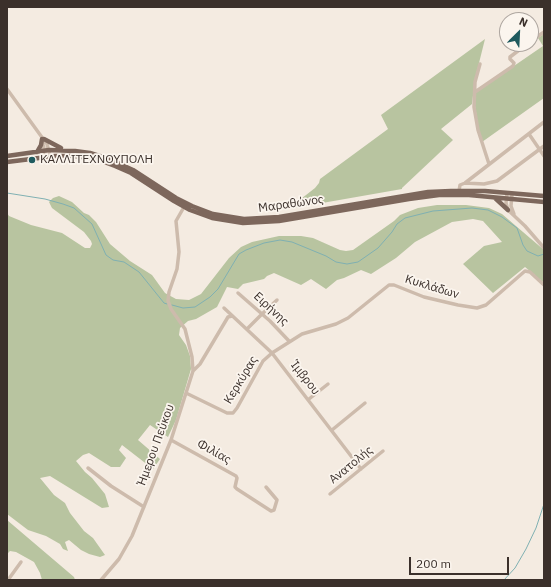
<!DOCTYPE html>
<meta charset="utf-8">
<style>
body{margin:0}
#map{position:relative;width:551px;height:587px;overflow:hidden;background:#f4ebe1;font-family:"IBM Plex Sans",sans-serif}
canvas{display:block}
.frame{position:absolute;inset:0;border:8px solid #3b302b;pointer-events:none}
.north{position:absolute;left:499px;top:12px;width:40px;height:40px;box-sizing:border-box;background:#fbf5ee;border:1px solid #aea6a0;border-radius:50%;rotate:24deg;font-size:11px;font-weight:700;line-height:16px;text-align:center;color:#3b302b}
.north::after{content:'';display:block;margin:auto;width:14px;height:18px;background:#1f5a5e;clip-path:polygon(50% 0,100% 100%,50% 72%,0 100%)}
.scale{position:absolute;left:409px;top:557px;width:100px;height:18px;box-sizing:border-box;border:2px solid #3b302b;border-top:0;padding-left:5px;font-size:12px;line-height:14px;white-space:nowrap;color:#3b302b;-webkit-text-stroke:3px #fbf5ee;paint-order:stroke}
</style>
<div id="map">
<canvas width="551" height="587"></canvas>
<div class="frame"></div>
<div class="north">N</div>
<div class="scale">200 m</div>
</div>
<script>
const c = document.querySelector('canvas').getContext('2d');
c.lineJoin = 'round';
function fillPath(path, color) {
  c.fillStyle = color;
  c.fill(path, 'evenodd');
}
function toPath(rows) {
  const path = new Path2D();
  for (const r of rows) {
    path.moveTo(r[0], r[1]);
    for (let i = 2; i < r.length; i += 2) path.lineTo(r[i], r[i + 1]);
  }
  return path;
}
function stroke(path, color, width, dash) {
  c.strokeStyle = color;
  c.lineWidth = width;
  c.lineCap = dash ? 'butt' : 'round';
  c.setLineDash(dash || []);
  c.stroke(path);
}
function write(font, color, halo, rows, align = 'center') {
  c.font = font + ' "IBM Plex Sans",sans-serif';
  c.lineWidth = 3.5;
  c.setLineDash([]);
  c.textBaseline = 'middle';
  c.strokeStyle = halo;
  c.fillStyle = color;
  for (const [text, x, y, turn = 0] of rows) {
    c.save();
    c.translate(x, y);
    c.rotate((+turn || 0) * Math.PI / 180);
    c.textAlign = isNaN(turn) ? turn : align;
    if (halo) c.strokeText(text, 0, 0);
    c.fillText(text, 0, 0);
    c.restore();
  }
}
fillPath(toPath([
 [544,34,544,98,482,142,479,131,475,106,476,92,543,46,538,38],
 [485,39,475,79,472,104,441,129,453,140,402,188,402,189,288,209,315,188,319,183,320,179,388,129,381,115],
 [59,196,72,202,84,213,89,215,96,222,110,244,130,261,152,275,165,293,176,299,189,300,201,294,229,258,241,247,252,242,279,236,301,236,313,238,340,250,346,251,353,250,394,221,400,215,418,208,437,205,466,205,489,208,502,214,544,250,544,283,525,267,493,293,463,264,484,246,502,242,483,221,473,219,452,222,415,242,396,258,371,274,361,270,344,278,337,280,326,289,311,279,301,285,274,273,267,276,264,279,243,284,238,289,227,287,217,307,196,319,188,321,180,328,179,335,186,345,190,356,191,369,176,420,168,437,150,425,138,440,160,459,153,469,122,445,119,450,126,458,120,467,111,467,89,453,83,455,76,461,85,472,92,478,105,494,109,507,102,508,50,476,40,478,54,495,65,503,70,513,84,531,93,538,105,555,100,557,89,554,81,550,69,540,65,542,68,551,63,549,60,544,46,536,28,530,7,514,7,213,9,216,31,225,62,233,85,248,90,248,92,244,91,241,84,232,52,208,49,202,53,198],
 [7,520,74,577,75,580,42,580,40,573,34,562,16,552,10,551,7,554]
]), '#b8c4a0');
stroke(toPath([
 [7,193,45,199,63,204,74,208,92,224,106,255,113,260,124,262,139,272,164,303,167,304],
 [172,305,183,308,195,307,210,297,218,289,239,254,246,250,264,243,280,240,292,242,326,256,336,262,347,264,358,262,378,248,392,232,397,224,405,218,433,211,472,208,488,210,502,217,517,228,523,245,527,251,538,256,544,254],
 [504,580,515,568,526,549,536,528,544,504]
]), '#7fb0b2', 1);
stroke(toPath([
 [531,41,544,32],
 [480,64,475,82,474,107,478,130,489,164],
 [7,89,41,136,47,144,50,156],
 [475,92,513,66,514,63,510,59,510,57,527,44],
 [529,134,544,156],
 [42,141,46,156],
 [465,183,484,184,497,181,544,146],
 [459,191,460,185,465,183,544,122],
 [507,193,506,203,508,210,525,226,544,248],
 [512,194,511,206,514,214],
 [238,293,270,321,289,341],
 [224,308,272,353,361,469],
 [247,329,262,314,277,300],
 [193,371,200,364,228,317,232,316],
 [186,393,227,413,233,413,237,408,263,361,272,353,302,334,336,324,348,318,389,285,394,285,424,297,458,305,477,308,486,305,525,271,530,272,544,285],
 [309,399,328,384],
 [332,430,365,403],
 [171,440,236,476,237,478,235,487,237,489,271,511,274,510,277,500,266,487],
 [88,468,111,486,144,507],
 [330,494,383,451],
 [8,580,21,562],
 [101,580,119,559,132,536,171,440,193,371,192,357,185,329,171,309,168,301,169,292,177,269,179,252,176,221,184,207]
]), '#cdbbac', 3.5);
stroke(toPath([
 [44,139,61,148],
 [37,152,41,145,42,139],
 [7,156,49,150,75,151,90,153,109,159,133,170,176,198,192,206,213,214,244,219,279,217,428,192,451,191,485,191,544,196],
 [7,162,55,156,74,156,96,159,115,166,131,173,174,201,190,210,212,218,243,223,279,221,409,199,439,195,469,195,544,202],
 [495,198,508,210]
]), '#7d675c', 4.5);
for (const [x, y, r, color] of [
 [32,160,4,"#1f5a5e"]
]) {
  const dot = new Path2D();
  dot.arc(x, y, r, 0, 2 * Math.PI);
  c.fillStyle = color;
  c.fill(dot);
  stroke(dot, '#fbf5ee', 1.5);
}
write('12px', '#3b302b', '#fbf5ee', [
 ["ΚΑΛΛΙΤΕΧΝΟΥΠΟΛΗ",40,160]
], 'left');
write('12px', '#3b302b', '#fbf5ee', [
 ["Μαραθώνος",291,204,-8],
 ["Κυκλάδων",432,287,17],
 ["Ειρήνης",271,309,43],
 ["Ίμβρου",305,378,52],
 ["Κερκύρας",241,380,-59],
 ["Ήμερου Πεύκου",156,445,-70],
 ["Φιλίας",214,452,29],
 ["Ανατολής",351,465,-39]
]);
</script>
